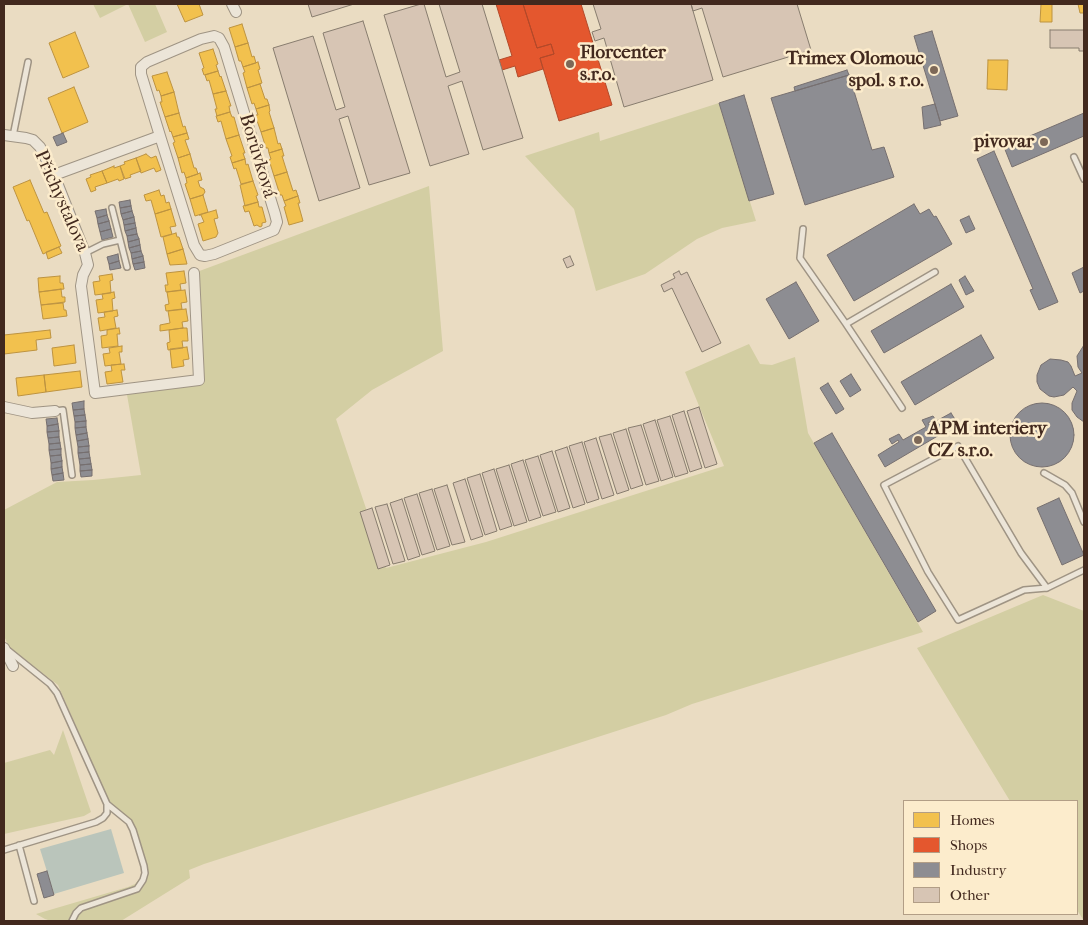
<!DOCTYPE html>
<meta charset="utf-8">
<style>
body{margin:0}
#map{position:relative;width:1088px;height:925px;overflow:hidden;background:#eadcc2;font-family:"IM FELL French Canon",serif}
canvas{display:block}
.frame{position:absolute;inset:0;border:5px solid #42291e;pointer-events:none}
.legend{position:absolute;left:903px;top:800px;width:175px;height:115px;box-sizing:border-box;background:#fceccc;border:1px solid #b29e86;margin:0;padding:6px 9px;list-style:none;font-size:15px;color:#42291e}
.legend li{display:flex;align-items:center;gap:10px;height:25px}
.legend b{width:25px;border:1px solid #b29e86}
</style>
<div id="map">
<canvas width="1088" height="925"></canvas>
<div class="frame"></div>
<ul class="legend">
<li><b style="height:14px;background:#f2c14e"></b>Homes</li>
<li><b style="height:14px;background:#e4572e"></b>Shops</li>
<li><b style="height:14px;background:#8d8d92"></b>Industry</li>
<li><b style="height:14px;background:#d7c5b4"></b>Other</li>
</ul>
</div>
<script>
const c = document.querySelector('canvas').getContext('2d');
c.lineJoin = 'round';
function fillPath(path, color) {
  c.fillStyle = color;
  c.fill(path, 'evenodd');
}
function toPath(rows) {
  const path = new Path2D();
  for (const r of rows) {
    if (r.length === 3) {
      path.moveTo(r[0] + r[2], r[1]);
      path.arc(r[0], r[1], r[2], 0, 2 * Math.PI);
      continue;
    }
    path.moveTo(r[0], r[1]);
    for (let i = 2; i < r.length; i += 2) path.lineTo(r[i], r[i + 1]);
  }
  return path;
}
function stroke(path, color, width, dash) {
  c.strokeStyle = color;
  c.lineWidth = width;
  c.lineCap = dash ? 'butt' : 'round';
  c.setLineDash(dash || []);
  c.stroke(path);
}
function write(font, color, halo, rows, align = 'center') {
  c.font = font + ' "IM FELL French Canon",serif';
  c.lineWidth = 5;
  c.setLineDash([]);
  c.textBaseline = 'middle';
  c.strokeStyle = halo;
  c.fillStyle = color;
  for (const [text, x, y, turn = 0] of rows) {
    c.save();
    c.translate(x, y);
    c.rotate((+turn || 0) * Math.PI / 180);
    c.textAlign = isNaN(turn) ? turn : align;
    if (halo) c.strokeText(text, 0, 0);
    c.fillText(text, 0, 0);
    c.restore();
  }
}
fillPath(toPath([
 [93,4,126,4,126,5,100,18],
 [128,4,155,4,167,32,145,42],
 [719,103,756,221,722,228,697,239,645,274,596,291,574,209,525,156,599,132,600,141],
 [429,186,443,351,372,390,336,419,386,568,486,542,724,466,685,372,749,344,760,364,772,365,795,357,808,433,923,632,692,704,666,715,204,864,189,870,190,878,121,921,51,921,45,919,36,914,128,887,135,884,145,873,129,822,114,811,109,801,58,685,9,647,4,636,4,510,57,482,93,480,141,475,126,389,199,380,194,273],
 [1043,595,1084,611,1084,921,1077,910,1077,801,1010,801,917,648],
 [63,730,91,812,84,816,4,834,4,763,50,750,54,755]
]), '#d3cea3');
fillPath(toPath([
 [111,829,124,873,54,894,40,849]
]), '#bac5bb');
const homes = toPath([
 [177,4,199,4,203,15,185,22,177,4],
 [1041,4,1052,4,1052,22,1040,22,1041,4],
 [1078,4,1084,4,1084,13,1080,13,1078,4],
 [242,24,248,43,235,47,229,28,242,24],
 [75,32,89,67,63,78,49,43,75,32],
 [248,43,252,57,254,56,256,63,243,67,241,61,239,61,235,47,248,43],
 [213,49,218,64,216,65,218,71,204,75,202,69,204,68,199,53,213,49],
 [988,60,1008,60,1007,90,987,89,988,60],
 [258,62,260,69,258,70,262,83,247,88,243,73,245,72,243,67,258,62],
 [218,71,220,77,221,76,226,91,213,94,209,80,207,81,205,75,218,71],
 [167,72,174,92,161,96,159,90,157,91,152,76,167,72],
 [260,84,265,99,267,99,269,105,256,109,254,103,252,104,247,88,260,84],
 [74,87,88,122,62,133,48,98,74,87],
 [226,91,231,106,229,106,230,112,217,116,215,109,217,109,213,94,226,91],
 [174,92,179,113,165,117,160,102,162,102,161,96,174,92],
 [269,105,270,111,269,112,274,128,261,132,255,115,258,115,256,109,269,105],
 [230,112,232,117,234,117,239,135,226,139,221,121,218,122,216,116,230,112],
 [179,113,183,127,185,126,187,133,173,137,171,131,170,132,165,117,179,113],
 [274,128,278,144,280,143,282,149,269,153,268,148,266,148,261,132,274,128],
 [187,133,189,139,185,140,190,154,178,158,173,143,175,142,173,137,187,133],
 [239,135,245,153,243,153,245,159,232,163,230,157,232,156,226,139,239,135],
 [282,149,284,156,282,156,287,172,274,176,269,160,271,159,269,153,282,149],
 [146,154,151,158,156,156,161,170,156,172,154,168,141,173,136,158,146,154],
 [190,154,194,168,196,168,198,174,186,178,184,172,182,173,178,158,190,154],
 [136,158,141,171,130,175,131,177,125,179,120,166,125,164,124,162,136,158],
 [245,159,246,165,248,164,253,181,241,184,236,168,234,169,232,163,245,159],
 [114,166,114,168,120,166,124,179,119,181,118,179,107,183,102,171,114,166],
 [102,171,107,183,95,187,96,190,91,192,86,179,91,177,90,175,102,171],
 [287,172,293,191,296,190,298,196,284,201,282,195,280,195,274,176,287,172],
 [200,173,202,180,198,181,200,187,204,189,205,192,203,195,190,199,185,184,187,183,186,178,200,173],
 [30,180,44,213,47,212,61,246,43,254,29,220,27,221,13,187,30,180],
 [253,181,258,195,256,196,258,202,245,206,240,185,253,181],
 [159,190,161,196,164,195,166,203,169,202,171,209,155,214,151,200,146,201,144,195,159,190],
 [203,195,208,212,195,216,190,199,203,195],
 [298,196,300,203,298,203,303,221,289,225,284,207,286,206,284,201,298,196],
 [258,202,259,207,262,207,266,222,262,223,262,226,260,227,257,225,254,226,249,211,245,212,243,206,258,202],
 [171,209,176,226,170,227,172,234,161,237,155,214,171,209],
 [216,210,218,218,214,219,218,233,216,237,203,241,198,224,204,222,201,215,199,215,216,210],
 [176,233,177,237,179,237,183,249,167,254,163,237,176,233],
 [59,247,62,253,48,259,46,252,59,247],
 [183,249,187,264,170,265,167,254,183,249],
 [184,271,186,283,180,284,181,290,166,292,165,285,168,285,166,273,184,271],
 [112,274,113,280,110,281,111,293,95,295,93,282,100,281,99,276,112,274],
 [60,276,60,283,63,283,64,289,39,292,38,278,60,276],
 [61,289,62,297,65,297,65,302,41,305,39,292,61,289],
 [185,290,187,302,181,303,182,309,166,311,165,305,169,304,167,292,185,290],
 [114,292,115,298,112,299,113,311,98,313,96,300,103,299,102,294,114,292],
 [63,303,64,310,66,310,67,316,43,319,41,305,63,303],
 [186,309,188,321,182,322,183,328,160,331,160,325,170,323,168,311,186,309],
 [117,310,118,316,114,317,116,328,100,331,98,318,105,317,104,312,117,310],
 [119,328,120,334,117,334,118,346,102,348,101,336,107,335,107,330,119,328],
 [183,328,187,328,188,341,182,341,183,348,168,350,167,343,170,342,169,330,183,328],
 [50,330,51,338,36,340,37,350,4,354,4,335,50,330],
 [74,345,76,363,54,366,52,348,74,345],
 [122,346,122,352,119,352,121,364,105,366,103,354,110,353,109,348,122,346],
 [187,347,189,359,183,360,184,366,172,368,170,349,187,347],
 [124,364,125,370,121,370,123,382,107,384,105,372,112,371,111,365,124,364],
 [80,371,82,387,46,392,44,375,80,371],
 [44,375,46,392,18,396,16,378,44,375]
]);
fillPath(homes, '#f2c14e');
stroke(homes, '#bd9340', 1);
const shops = toPath([
 [496,4,523,4,537,48,551,44,554,54,540,58,543,69,518,77,515,66,502,70,499,60,512,56,496,4],
 [523,4,581,4,612,105,559,121,540,58,554,54,551,44,537,48,523,4]
]);
fillPath(shops, '#e4572e');
stroke(shops, '#b34929', 1);
const industry = toPath([
 [932,31,958,116,940,121,914,36,932,31],
 [847,70,849,75,795,91,794,87,847,70],
 [849,75,872,150,884,147,894,177,805,205,771,98,849,75],
 [744,95,774,194,749,201,719,103,744,95],
 [935,104,941,125,924,129,922,107,935,104],
 [1084,113,1084,136,1012,167,1004,147,1084,113],
 [63,133,67,142,57,146,53,137,63,133],
 [994,151,1058,302,1039,310,1030,290,1033,289,977,159,994,151],
 [130,200,131,206,120,208,119,202,130,200],
 [914,204,920,214,929,209,934,217,936,216,952,244,854,301,827,255,914,204],
 [131,206,132,211,121,214,120,208,131,206],
 [106,209,107,215,97,218,95,211,106,209],
 [132,211,134,217,123,220,121,214,132,211],
 [107,215,109,221,98,224,97,218,107,215],
 [969,216,975,229,966,233,960,220,969,216],
 [134,217,135,223,124,225,123,220,134,217],
 [109,221,111,229,100,232,98,224,109,221],
 [135,223,136,228,125,231,124,225,135,223],
 [136,228,137,234,127,236,125,231,136,228],
 [111,229,113,237,102,240,100,232,111,229],
 [137,234,139,239,128,242,127,236,137,234],
 [139,239,140,245,129,248,128,242,139,239],
 [140,245,141,251,131,253,129,248,140,245],
 [141,251,143,256,132,259,131,253,141,251],
 [118,254,119,261,109,264,107,257,118,254],
 [143,256,144,262,133,264,132,259,143,256],
 [119,261,121,268,110,270,109,264,119,261],
 [144,262,145,268,135,270,133,264,144,262],
 [1084,267,1084,291,1080,293,1072,273,1084,267],
 [965,276,974,291,966,295,959,280,965,276],
 [796,282,819,321,789,339,766,299,796,282],
 [951,284,964,307,884,353,871,331,951,284],
 [981,335,994,358,915,405,901,382,981,335],
 [1084,345,1084,422,1077,417,1072,410,1072,403,1077,391,1073,387,1064,395,1054,397,1049,396,1040,389,1037,382,1037,375,1041,365,1050,359,1061,360,1068,362,1071,366,1075,376,1082,373,1078,367,1077,356,1084,345],
 [851,374,861,390,850,397,840,381,851,374],
 [828,383,844,409,836,414,820,388,828,383],
 [84,401,84,409,73,410,72,403,84,401],
 [1042,435,32],
 [84,409,85,415,74,416,73,410,84,409],
 [951,413,958,424,885,467,878,455,899,442,898,440,892,444,889,439,899,434,903,440,926,427,922,420,933,416,935,419,928,423,929,425,951,413],
 [85,415,86,421,75,422,74,416,85,415],
 [57,418,58,424,47,426,46,419,57,418],
 [86,421,86,427,75,428,75,422,86,421],
 [58,424,59,431,47,432,47,426,58,424],
 [86,427,87,433,76,435,75,428,86,427],
 [59,431,59,437,48,438,47,432,59,431],
 [87,433,88,439,77,441,76,435,87,433],
 [832,433,936,611,918,622,814,443,832,433],
 [59,437,60,443,49,444,48,438,59,437],
 [88,439,89,446,78,447,77,441,88,439],
 [60,443,61,449,49,450,49,444,60,443],
 [89,446,89,452,78,453,78,447,89,446],
 [61,449,61,455,50,456,49,450,61,449],
 [89,452,90,458,79,459,78,453,89,452],
 [61,455,62,461,51,463,50,456,61,455],
 [90,458,91,464,80,465,79,459,90,458],
 [62,461,62,467,51,469,51,463,62,461],
 [91,464,92,470,80,471,80,465,91,464],
 [62,467,63,473,52,475,51,469,62,467],
 [92,470,92,476,81,477,80,471,92,470],
 [63,473,64,480,53,481,52,475,63,473],
 [1059,498,1084,555,1062,565,1037,508,1059,498],
 [47,871,54,895,44,898,37,874,47,871]
]);
fillPath(industry, '#8d8d92');
stroke(industry, '#766f6f', 1);
const building = toPath([
 [308,4,354,4,312,17,308,4],
 [421,4,424,4,446,77,460,72,439,4,482,4,523,138,483,150,462,81,448,86,469,154,430,166,384,15,421,4],
 [593,4,691,4,713,80,624,107,604,38,595,41,592,32,601,29,593,4],
 [691,4,797,4,811,50,723,77,702,8,693,11,691,4],
 [363,21,410,173,369,185,348,116,339,119,360,188,319,201,273,48,313,36,336,110,345,107,323,33,363,21],
 [1050,30,1084,30,1084,51,1079,51,1079,48,1050,48,1050,30],
 [570,256,574,265,567,268,563,259,570,256],
 [679,271,681,275,687,272,721,343,702,352,672,288,664,292,661,285,675,278,673,274,679,271],
 [699,407,717,464,705,468,687,411,699,407],
 [684,411,702,468,690,472,672,415,684,411],
 [670,416,688,473,675,477,657,420,670,416],
 [655,420,673,477,661,481,643,424,655,420],
 [641,425,659,481,646,485,628,428,641,425],
 [626,429,643,485,631,489,613,433,626,429],
 [611,434,629,490,617,494,599,437,611,434],
 [596,438,614,495,602,499,584,442,596,438],
 [582,442,599,499,587,503,569,446,582,442],
 [567,447,585,504,573,508,555,451,567,447],
 [552,451,570,508,558,512,540,455,552,451],
 [538,456,556,512,543,516,525,460,538,456],
 [523,460,541,517,529,521,511,464,523,460],
 [509,465,527,522,514,526,496,469,509,465],
 [494,469,512,526,500,530,482,473,494,469],
 [480,474,497,531,485,535,467,478,480,474],
 [465,479,483,536,471,540,453,483,465,479],
 [447,485,465,542,452,545,434,489,447,485],
 [432,489,450,546,437,550,419,493,432,489],
 [417,494,435,551,422,555,404,498,417,494],
 [402,499,420,556,408,560,390,503,402,499],
 [387,504,405,561,393,564,375,507,387,504],
 [372,508,390,565,378,569,360,512,372,508]
]);
fillPath(building, '#d7c5b4');
stroke(building, '#877c6e', 1);
const service = toPath([
 [13,136,28,62],
 [1074,157,1084,179],
 [112,208,127,267],
 [803,229,800,258,846,324,935,272],
 [85,253,103,244,120,240],
 [846,324,902,408],
 [55,411,63,410,72,475],
 [1044,473,1065,485,1072,493,1084,522],
 [1047,588,1021,553,958,446,884,485,928,572,958,620,1024,590,1047,588,1084,570],
 [9,651,50,684,57,693,107,804,129,822,133,830,144,866,145,873,143,880,137,889,81,908,76,913,72,921],
 [19,845,34,901],
 [4,850,96,822,103,818,107,813,107,804]
]);
const minor = toPath([
 [232,4,236,12],
 [4,135,26,138,33,140,40,147,54,175,85,253,88,265,83,275,81,286,95,393,199,380,194,273],
 [54,175,160,136,141,74,141,67,147,62,201,39,214,36,219,38,224,47,275,214,277,222,274,230,214,254,205,256,200,255,194,245,160,136],
 [4,407,32,413,55,411],
 [4,648,13,666]
]);
stroke(service, '#9f9484', 8);
stroke(minor, '#9f9484', 12);
stroke(service, '#ece5d8', 5);
stroke(minor, '#ece5d8', 10);
for (const [x, y, r, color] of [
 [570,64,5,"#7d6857"],
 [934,70,5,"#7d6857"],
 [1044,142,5,"#7d6857"],
 [918,440,5,"#7d6857"]
]) {
  const dot = new Path2D();
  dot.arc(x, y, r, 0, 2 * Math.PI);
  c.fillStyle = color;
  c.fill(dot);
  stroke(dot, '#fceccc', 2);
}
write('bold 19px', '#42291e', '#fceccc', [
 ["Florcenter",580,53],
 ["s.r.o.",580,75],
 ["Trimex Olomouc",924,59,"right"],
 ["spol. s r.o.",924,81,"right"],
 ["pivovar",1034,142,"right"],
 ["APM interiery",928,429],
 ["CZ s.r.o.",928,451]
], 'left');
write('19px', '#42291e', '#fceccc', [
 ["Borůvková",257,156,73],
 ["Přichystalova",61,201,66]
]);
</script>
